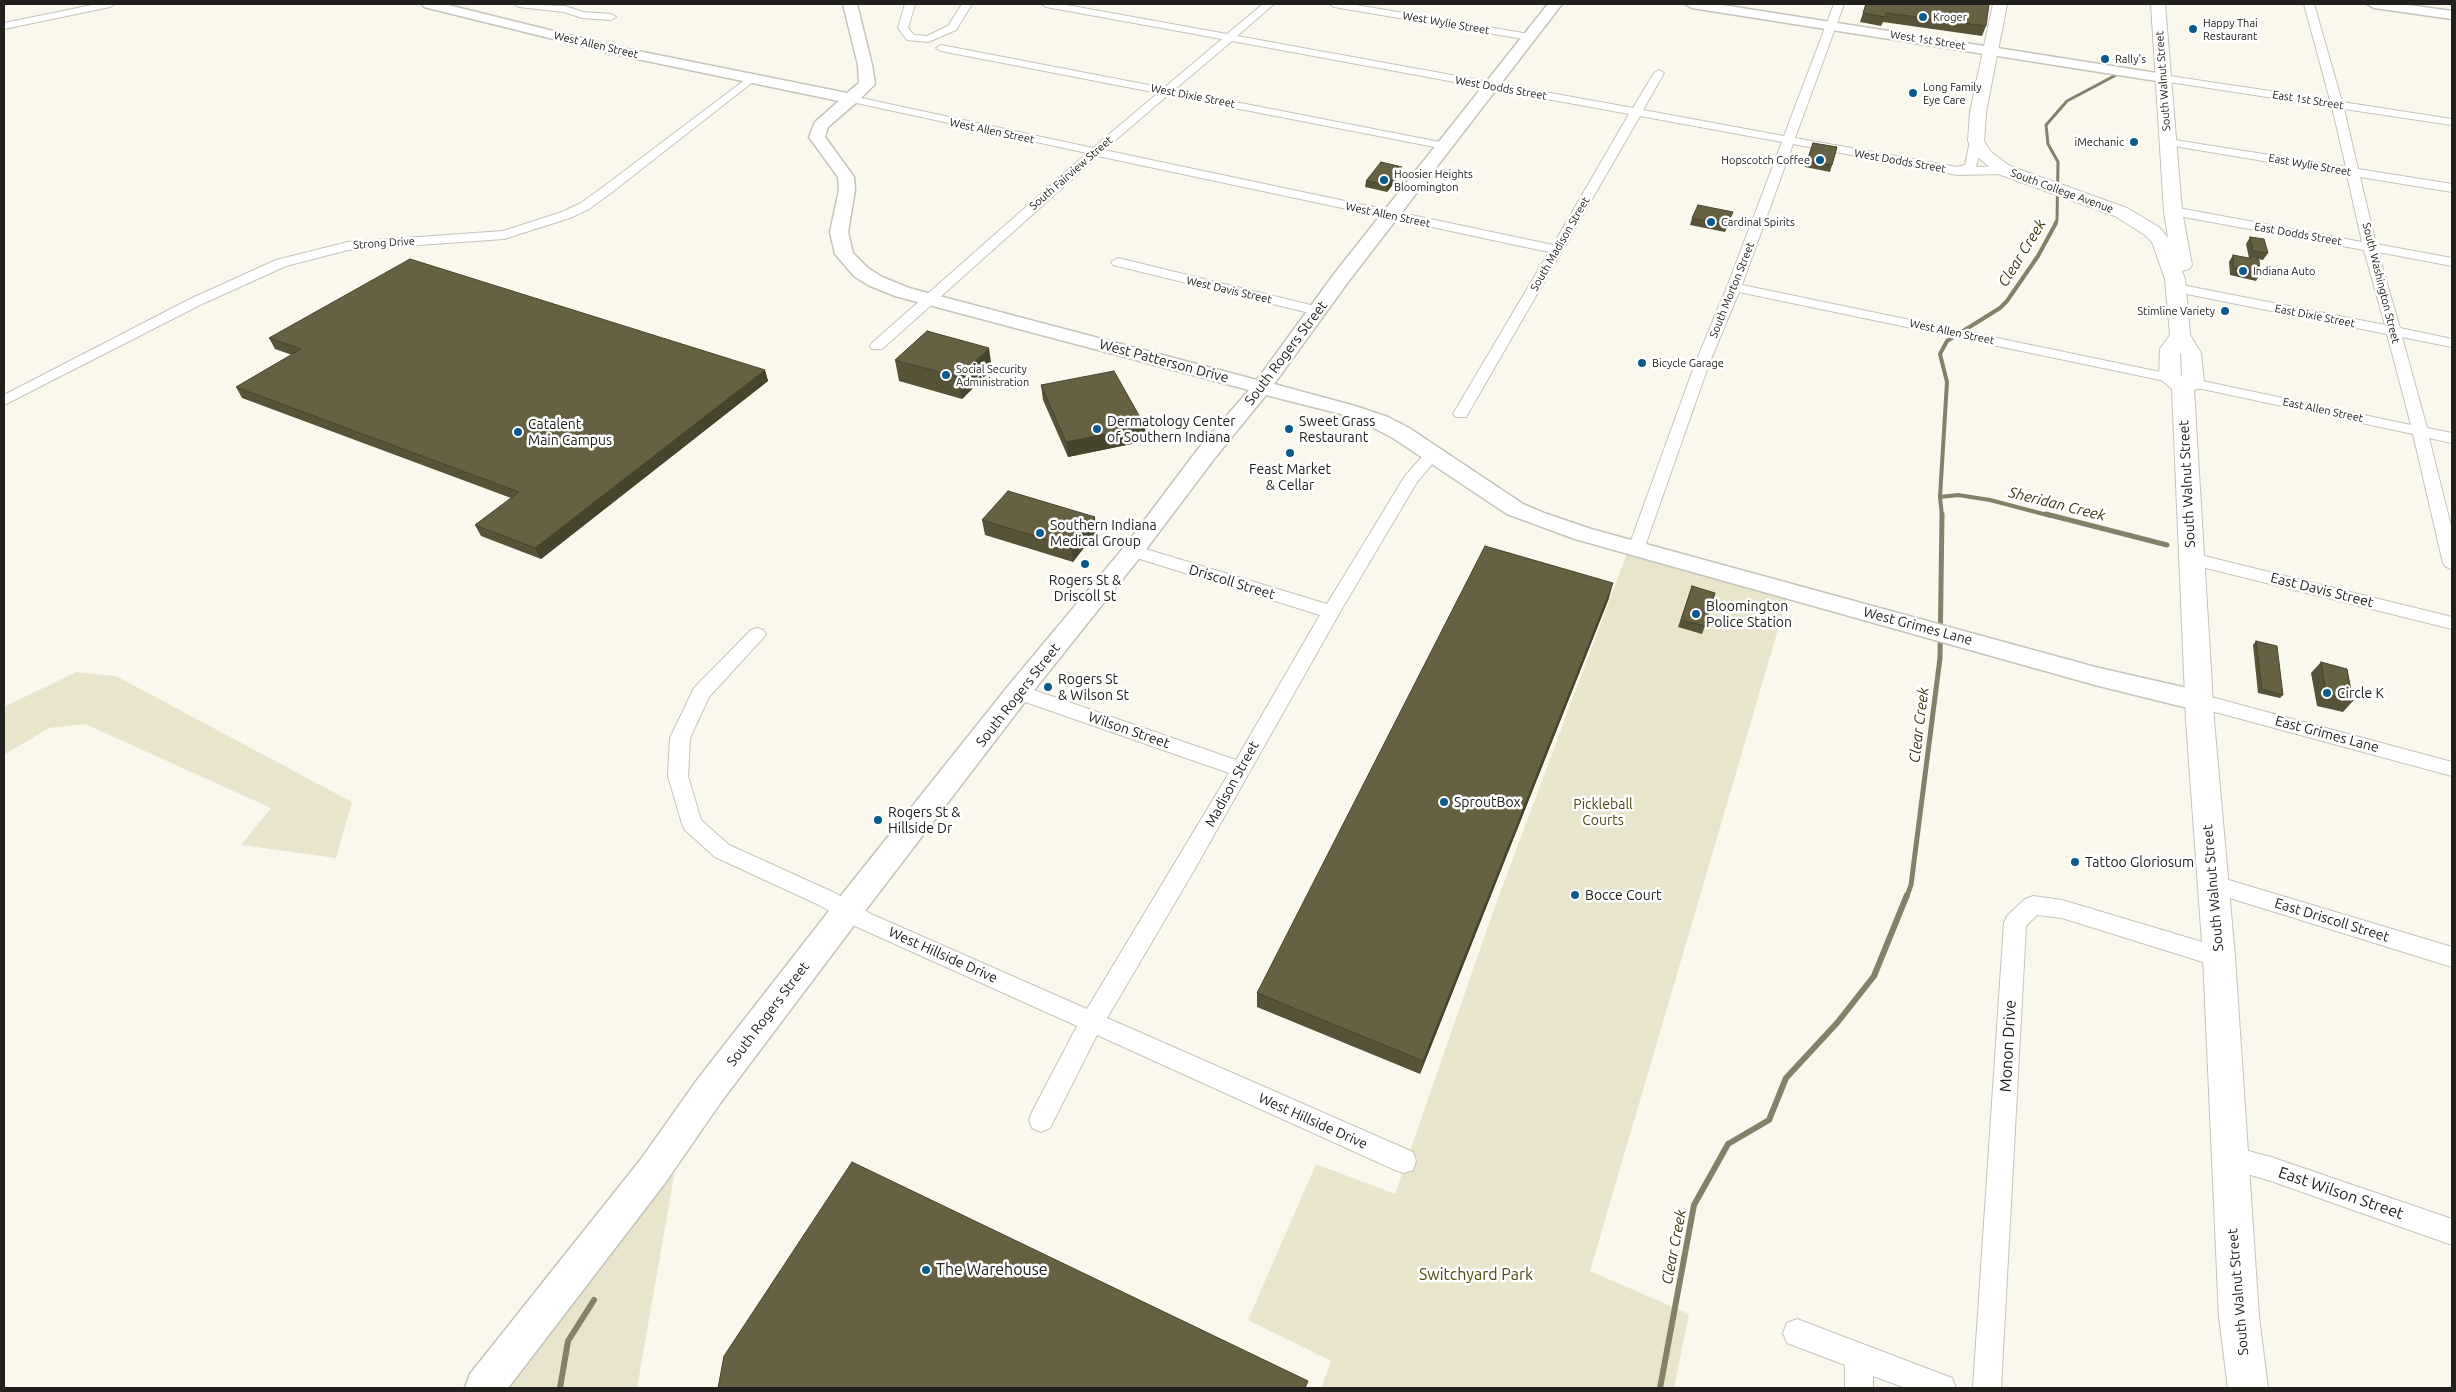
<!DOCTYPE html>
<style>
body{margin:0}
#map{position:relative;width:2456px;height:1392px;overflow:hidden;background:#faf8ed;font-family:Ubuntu,sans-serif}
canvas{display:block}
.frame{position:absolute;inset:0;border:5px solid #21201c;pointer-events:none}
</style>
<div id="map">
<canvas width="2456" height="1392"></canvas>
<div class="frame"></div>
</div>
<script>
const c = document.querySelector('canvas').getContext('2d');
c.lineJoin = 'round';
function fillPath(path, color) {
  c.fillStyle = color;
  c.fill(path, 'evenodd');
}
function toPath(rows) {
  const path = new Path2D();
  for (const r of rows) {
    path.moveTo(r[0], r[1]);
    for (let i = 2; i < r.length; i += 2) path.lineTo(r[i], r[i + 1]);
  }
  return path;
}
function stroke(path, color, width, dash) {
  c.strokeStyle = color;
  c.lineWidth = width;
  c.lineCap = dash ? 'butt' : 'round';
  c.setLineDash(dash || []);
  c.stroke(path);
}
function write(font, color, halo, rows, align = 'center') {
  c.font = font + ' Ubuntu,sans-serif';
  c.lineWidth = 5;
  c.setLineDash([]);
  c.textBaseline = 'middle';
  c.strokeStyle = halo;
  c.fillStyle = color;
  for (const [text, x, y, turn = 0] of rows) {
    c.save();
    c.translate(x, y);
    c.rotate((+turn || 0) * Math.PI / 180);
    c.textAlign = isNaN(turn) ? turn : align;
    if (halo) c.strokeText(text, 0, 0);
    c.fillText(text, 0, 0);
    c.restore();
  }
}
fillPath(toPath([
 [1627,553,1787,599,1590,1271,1689,1314,1674,1388,1321,1388,1331,1361,1248,1320,1316,1164,1395,1194,1493,912],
 [76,672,116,676,352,802,336,858,241,845,271,808,85,724,49,728,4,755,4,707],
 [677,1159,637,1388,498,1388]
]), '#e8e5cc');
stroke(toPath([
 [2055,224,2057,220,2058,162,2048,144,2046,125,2067,101,2116,75]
]), '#848169', 3);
stroke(toPath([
 [1940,497,1958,495,1990,500,2051,516],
 [1942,516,1940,497,1947,382,1940,354,1947,341,2000,308,2007,301,2038,256,2056,223]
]), '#848169', 4);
stroke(toPath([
 [2046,514,2167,545],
 [1907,896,1911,885,1940,658,1942,514]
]), '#848169', 5);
stroke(toPath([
 [560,1388,568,1341,594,1300],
 [1660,1388,1694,1205,1728,1144,1769,1120,1786,1078,1837,1023,1874,976,1907,895]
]), '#848169', 6);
const street = toPath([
 [97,4,115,4,110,7,4,29,4,23,97,4],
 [514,4,565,6,583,12,611,14,616,17,611,20,582,18,564,12,519,7,514,4],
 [905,4,915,4,908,28,914,35,927,36,948,26,962,4,972,4,956,30,928,42,907,40,898,28,905,4],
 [1041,4,1061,4,1227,34,1263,4,1274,4,1237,36,1633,108,1654,73,1659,70,1664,73,1643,110,1784,136,1834,4,1844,4,1795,138,1957,167,1965,165,1970,141,1976,138,1982,141,1976,167,2004,166,2010,170,2004,174,1957,175,1793,144,1742,285,2170,374,2177,378,2170,382,1739,292,1709,364,1644,549,1642,553,1636,555,1630,553,1628,549,1695,364,1727,287,1782,142,1640,116,1466,417,1456,417,1453,414,1549,252,1098,156,882,349,872,349,870,346,872,343,1087,153,852,102,847,99,848,97,852,96,1093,148,1158,93,941,51,936,48,941,45,1164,88,1222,39,1046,7,1041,4],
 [1232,41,1629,114,1553,245,1104,150,1168,95,1445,149,1451,146,1445,143,1174,90,1232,41],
 [1329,4,1350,4,1529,34,1534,37,1529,40,1334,7,1329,4],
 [2304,4,2314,4,2342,102,2452,119,2452,125,2344,109,2358,169,2452,184,2452,192,2360,177,2376,244,2452,258,2452,266,2378,252,2400,328,2452,339,2452,347,2402,337,2427,428,2452,433,2452,443,2429,438,2452,530,2452,569,2446,567,2443,563,2413,434,2193,387,2186,383,2193,379,2411,425,2387,334,2177,292,2170,288,2177,284,2385,325,2364,250,2173,215,2167,211,2173,207,2362,242,2347,175,2168,145,2162,142,2168,139,2346,167,2332,107,2163,81,2158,78,2163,75,2330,100,2304,4],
 [750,76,754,77,754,81,611,193,589,209,570,218,504,239,348,250,286,266,200,305,4,405,4,395,190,299,276,260,348,242,503,231,562,212,581,203,603,187,750,76],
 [1118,258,1323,308,1325,311,1318,315,1113,265,1111,262,1118,258],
 [1432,450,1440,455,1417,482,1340,612,1193,872,1107,1018,1413,1152,1416,1161,1413,1170,1404,1173,1395,1170,1097,1035,1050,1128,1041,1132,1032,1128,1029,1120,1032,1112,1077,1026,855,926,819,905,715,857,685,830,682,824,668,776,670,738,694,688,751,630,757,628,763,630,766,634,763,638,709,697,690,738,688,776,701,820,729,845,835,893,871,914,1087,1009,1229,773,1011,697,1009,692,1011,687,1018,685,1025,687,1236,760,1320,615,1127,555,1125,551,1127,547,1139,547,1327,604,1405,476,1426,452,1432,450],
 [2192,553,2452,617,2452,629,2186,563,2184,559,2186,555,2192,553],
 [2200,694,2452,762,2452,776,2193,706,2191,701,2193,696,2200,694],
 [2212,875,2452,947,2452,967,2204,890,2201,884,2204,878,2212,875],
 [2033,896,2062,900,2219,947,2227,950,2230,957,2227,964,2219,967,2062,918,2037,915,2026,926,2001,1388,1973,1388,2004,923,2007,916,2025,899,2033,896],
 [2229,1146,2271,1157,2452,1219,2452,1245,2271,1181,2220,1166,2217,1158,2220,1150,2229,1146],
 [1797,1319,1952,1378,1956,1388,1906,1388,1873,1376,1873,1388,1845,1388,1845,1365,1787,1343,1783,1333,1787,1323,1797,1319]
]);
const secondary = toPath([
 [422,4,444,4,618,47,847,93,859,83,858,65,843,4,857,4,872,65,875,84,857,102,828,127,825,137,854,177,855,190,848,232,853,253,868,268,882,277,909,288,1257,380,1334,274,1548,4,1562,4,1348,282,1274,384,1355,406,1388,417,1409,428,1523,504,1544,513,1591,529,2095,667,2200,691,2209,694,2213,701,2209,708,2200,711,2095,685,1575,539,1507,514,1393,438,1372,427,1341,414,1266,395,1214,459,1141,556,1027,699,858,920,721,1102,665,1183,508,1388,465,1388,470,1374,641,1159,697,1080,836,902,1009,685,1125,546,1198,449,1249,390,895,296,868,285,854,276,835,254,830,232,839,190,838,177,809,137,815,122,839,101,618,55,424,7,422,4],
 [1685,4,1716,4,2163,74,2170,78,2163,82,1692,8,1685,4],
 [2367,4,2401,4,2452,11,2452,19,2374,8,2367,4]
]);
const primary = toPath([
 [1993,4,2007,4,1986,112,1984,141,1991,152,2010,166,2127,208,2159,227,2168,238,2164,211,2151,4,2165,4,2182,211,2192,265,2189,269,2182,271,2185,279,2190,335,2201,353,2204,383,2201,388,2194,390,2214,720,2235,957,2259,1317,2268,1388,2228,1388,2219,1317,2203,957,2186,720,2172,389,2159,378,2160,349,2170,335,2165,279,2152,242,2145,235,2115,216,1998,174,1975,155,1968,141,1970,112,1993,4],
 [2180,353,2181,353,2182,376,2181,376,2180,353]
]);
stroke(street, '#c5c4b9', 2);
stroke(secondary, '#c5c4b9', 3);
stroke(primary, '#c5c4b9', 2);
fillPath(street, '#fff');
fillPath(secondary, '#fff');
fillPath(primary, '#fff');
fillPath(toPath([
 [1866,4,1986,26,1982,36,1883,22,1881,26,1860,22],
 [2218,4,2229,4,2228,5],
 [1813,143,1837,147,1830,172,1805,167],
 [1402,167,1402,173,1387,192,1365,187,1366,181],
 [1692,218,1731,219,1725,232,1690,225],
 [2250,237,2268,253,2263,260,2250,258,2260,274,2256,281,2230,275,2229,262,2233,255,2249,258,2246,244],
 [269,338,765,370,768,381,541,559,481,536,475,525,511,498,242,398,236,387,292,355,275,349],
 [895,360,992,369,962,399,899,381],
 [1041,385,1146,441,1068,457,1043,400],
 [982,520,1096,532,1073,562,985,535],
 [1692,586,1705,626,1702,634,1678,627],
 [1609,598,1420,1074,1257,1007,1257,993],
 [2256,641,2283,695,2280,698,2258,693,2253,645],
 [2321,662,2353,701,2343,712,2317,706,2311,673]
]), '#575339');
fillPath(toPath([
 [1402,167,1402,173,1387,192,1387,185],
 [989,348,992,369,962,399,958,377],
 [765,370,768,381,541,559,535,548],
 [1145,426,1146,441,1068,457,1066,442],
 [1095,517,1096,532,1073,562,1071,547],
 [1613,583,1609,598,1420,1074,1423,1061]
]), '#47442e');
const building = toPath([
 [1866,4,1989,4,1986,26,1886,13,1885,17,1863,13,1866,4],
 [1813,143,1837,147,1832,165,1807,161,1813,143],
 [1381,162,1402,167,1387,185,1366,181,1381,162],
 [1698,205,1733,212,1727,225,1692,218,1698,205],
 [2250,237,2264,239,2268,253,2253,251,2250,237],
 [2233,255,2259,260,2260,274,2234,268,2233,255],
 [410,259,765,370,535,548,475,525,519,492,236,387,301,349,269,338,410,259],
 [927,331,989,348,958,377,895,360,927,331],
 [1114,371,1145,426,1066,442,1041,385,1114,371],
 [1008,491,1095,517,1071,547,982,520,1008,491],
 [1485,546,1613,583,1423,1061,1257,993,1485,546],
 [1692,586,1715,593,1705,626,1681,620,1692,586],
 [2256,641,2277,646,2283,695,2262,689,2256,641],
 [2321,662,2347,669,2353,701,2326,694,2321,662],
 [852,1162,1308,1381,1305,1388,718,1388,724,1356,852,1162]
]);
fillPath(building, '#656142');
stroke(building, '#47442e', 1);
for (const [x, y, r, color] of [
 [1923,17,5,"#095a8d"],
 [2193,29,5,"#095a8d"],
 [2105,59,5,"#095a8d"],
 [1913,93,5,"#095a8d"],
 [2134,142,5,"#095a8d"],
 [1820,160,5,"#095a8d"],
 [1384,180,5,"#095a8d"],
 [1711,222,5,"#095a8d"],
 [2243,271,5,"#095a8d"],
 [2225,311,5,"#095a8d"],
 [1642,363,5,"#095a8d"],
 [946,375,5,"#095a8d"],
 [1097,429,5,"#095a8d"],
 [1289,429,5,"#095a8d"],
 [518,432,5,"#095a8d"],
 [1290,453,5,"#095a8d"],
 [1040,533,5,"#095a8d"],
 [1085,564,5,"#095a8d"],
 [1696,614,5,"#095a8d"],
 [1048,687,5,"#095a8d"],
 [2327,693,5,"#095a8d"],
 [1444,802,5,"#095a8d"],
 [878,820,5,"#095a8d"],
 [2075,862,5,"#095a8d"],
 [1575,895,5,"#095a8d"],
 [926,1270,5,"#095a8d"]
]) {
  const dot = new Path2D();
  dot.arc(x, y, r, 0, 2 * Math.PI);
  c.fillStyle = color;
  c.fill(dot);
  stroke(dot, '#fff', 2);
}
write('11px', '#21201c', '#fff', [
 ["Kroger",1933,17],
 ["Happy Thai",2203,23],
 ["Restaurant",2203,36],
 ["Rally's",2115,59],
 ["Long Family",1923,87],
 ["Eye Care",1923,100],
 ["iMechanic",2124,142,"right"],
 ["Hopscotch Coffee",1810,160,"right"],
 ["Hoosier Heights",1394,174],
 ["Bloomington",1394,187],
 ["Cardinal Spirits",1721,222],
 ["Indiana Auto",2253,271],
 ["Stimline Variety",2215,311,"right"],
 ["Bicycle Garage",1652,363],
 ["Social Security",956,369],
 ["Administration",956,382]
], 'left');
write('11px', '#21201c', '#fff', [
 ["West Wylie Street",1446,23,10],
 ["West 1st Street",1928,40,9],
 ["West Allen Street",596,45,13],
 ["South Walnut Street",2163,81,-94],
 ["West Dodds Street",1501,88,10],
 ["West Dixie Street",1193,96,11],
 ["East 1st Street",2308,100,9],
 ["West Allen Street",992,131,12],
 ["West Dodds Street",1900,161,10],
 ["East Wylie Street",2310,165,10],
 ["South Fairview Street",1071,173,-41],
 ["South College Avenue",2062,191,20],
 ["West Allen Street",1388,215,12],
 ["East Dodds Street",2298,234,10],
 ["Strong Drive",384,243,-4],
 ["South Madison Street",1560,244,-60],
 ["South Washington Street",2381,283,76],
 ["West Davis Street",1229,290,13],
 ["South Morton Street",1732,290,-68],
 ["East Dixie Street",2315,316,11],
 ["West Allen Street",1952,332,12],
 ["East Allen Street",2323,410,12]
]);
write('14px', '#21201c', '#fff', [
 ["South Rogers Street",1286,353,-53],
 ["West Patterson Drive",1164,361,15],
 ["South Walnut Street",2187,484,-93],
 ["Driscoll Street",1232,582,17],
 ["East Davis Street",2322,590,14],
 ["West Grimes Lane",1918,626,15],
 ["South Rogers Street",1018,695,-52],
 ["Wilson Street",1129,730,19],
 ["East Grimes Lane",2327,734,15],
 ["Madison Street",1232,784,-61],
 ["South Walnut Street",2213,888,-95],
 ["East Driscoll Street",2332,920,17],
 ["West Hillside Drive",943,955,24],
 ["South Rogers Street",768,1014,-53],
 ["West Hillside Drive",1313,1121,24],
 ["South Walnut Street",2238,1292,-95]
]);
write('14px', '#21201c', '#fff', [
 ["Dermatology Center",1107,421],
 ["of Southern Indiana",1107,437],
 ["Sweet Grass",1299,421],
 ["Restaurant",1299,437],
 ["Catalent",528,424],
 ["Main Campus",528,440],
 ["Feast Market",1290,469,"center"],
 ["& Cellar",1290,485,"center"],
 ["Southern Indiana",1050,525],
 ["Medical Group",1050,541],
 ["Rogers St &",1085,580,"center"],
 ["Driscoll St",1085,596,"center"],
 ["Bloomington",1706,606],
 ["Police Station",1706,622],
 ["Rogers St",1058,679],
 ["& Wilson St",1058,695],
 ["Circle K",2337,693],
 ["SproutBox",1454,802],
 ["Rogers St &",888,812],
 ["Hillside Dr",888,828],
 ["Tattoo Gloriosum",2085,862],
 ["Bocce Court",1585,895]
], 'left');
write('14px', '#4f470c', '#fff', [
 ["Pickleball",1603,804],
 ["Courts",1603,820]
]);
write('italic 15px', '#3c360a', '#fff', [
 ["Clear Creek",2022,253,-58],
 ["Sheridan Creek",2057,504,14],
 ["Clear Creek",1919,725,-83],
 ["Clear Creek",1674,1247,-79]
]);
write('16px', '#21201c', '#fff', [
 ["Monon Drive",2008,1046,-87],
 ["East Wilson Street",2341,1193,19]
]);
write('16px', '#21201c', '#fff', [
 ["The Warehouse",936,1270]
], 'left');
write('16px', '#4f470c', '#fff', [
 ["Switchyard Park",1476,1275]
]);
</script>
